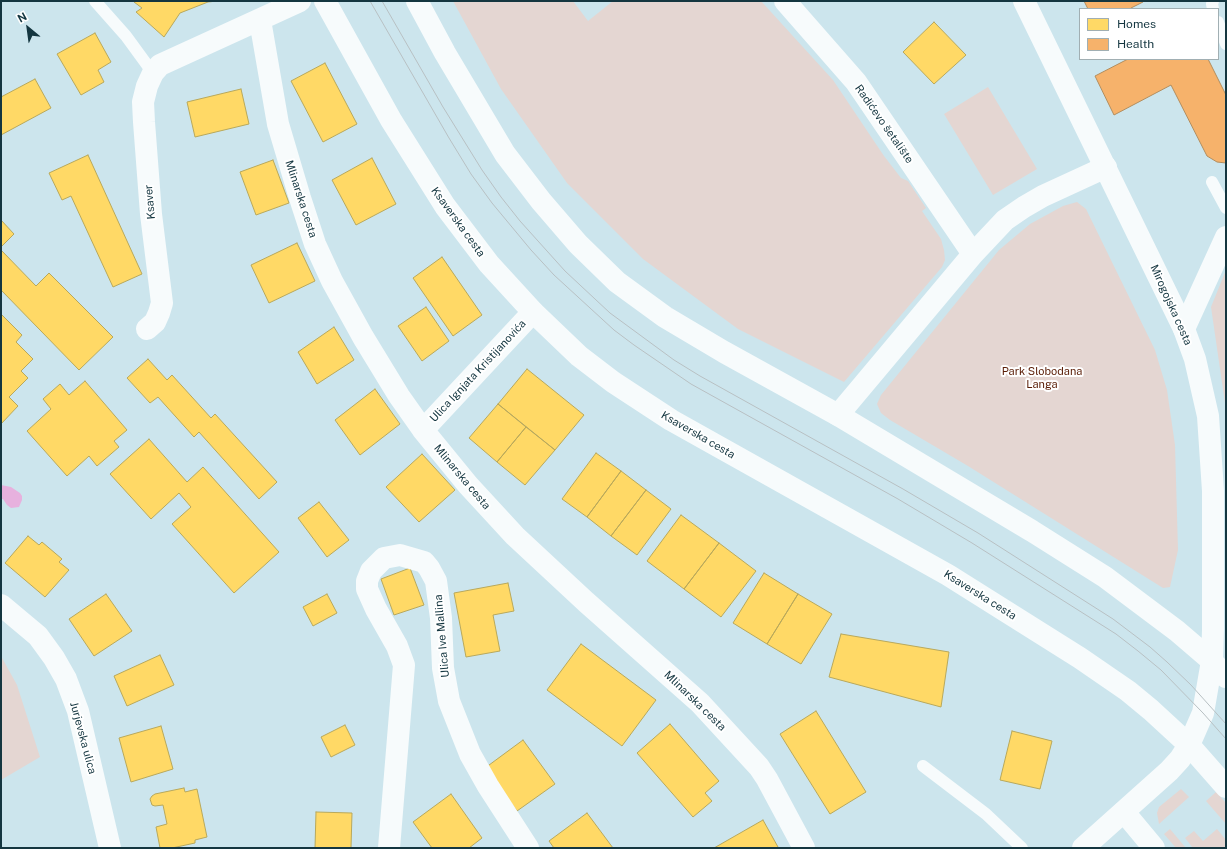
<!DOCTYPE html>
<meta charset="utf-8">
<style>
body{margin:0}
#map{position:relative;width:1227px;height:849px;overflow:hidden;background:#cce5ed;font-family:"Public Sans",sans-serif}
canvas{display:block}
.frame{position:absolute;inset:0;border:2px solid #143640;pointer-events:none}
.legend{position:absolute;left:1079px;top:8px;width:140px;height:52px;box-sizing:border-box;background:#fff;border:1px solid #a1afb3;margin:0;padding:5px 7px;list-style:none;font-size:12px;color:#143640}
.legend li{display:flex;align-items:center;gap:8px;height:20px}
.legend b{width:20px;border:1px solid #a1afb3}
.north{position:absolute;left:8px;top:8px;width:40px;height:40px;-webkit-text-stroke:3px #fff;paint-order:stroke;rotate:331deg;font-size:11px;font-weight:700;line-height:16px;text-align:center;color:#143640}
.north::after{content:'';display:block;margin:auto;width:14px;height:18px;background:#143640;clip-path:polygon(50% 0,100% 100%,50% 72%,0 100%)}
</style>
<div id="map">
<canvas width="1227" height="849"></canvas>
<div class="frame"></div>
<ul class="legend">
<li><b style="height:11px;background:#ffd966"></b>Homes</li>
<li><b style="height:11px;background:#f6b26b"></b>Health</li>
</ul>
<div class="north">N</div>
</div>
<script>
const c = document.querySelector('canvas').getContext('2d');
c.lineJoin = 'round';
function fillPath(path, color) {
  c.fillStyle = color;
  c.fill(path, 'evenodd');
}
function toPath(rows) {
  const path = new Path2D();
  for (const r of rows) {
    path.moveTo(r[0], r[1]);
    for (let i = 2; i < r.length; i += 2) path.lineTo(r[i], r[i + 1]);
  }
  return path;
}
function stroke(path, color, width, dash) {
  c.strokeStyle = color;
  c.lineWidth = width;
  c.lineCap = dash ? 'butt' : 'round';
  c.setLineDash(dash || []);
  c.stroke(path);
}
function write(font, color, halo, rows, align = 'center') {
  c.font = font + ' "Public Sans",sans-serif';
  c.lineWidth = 4;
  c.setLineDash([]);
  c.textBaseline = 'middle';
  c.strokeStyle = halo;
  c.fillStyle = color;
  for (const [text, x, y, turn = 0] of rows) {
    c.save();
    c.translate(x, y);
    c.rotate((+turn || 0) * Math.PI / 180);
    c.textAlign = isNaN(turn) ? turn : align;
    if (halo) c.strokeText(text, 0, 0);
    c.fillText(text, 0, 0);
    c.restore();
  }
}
fillPath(toPath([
 [453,1,573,1,588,21,613,1,761,1,833,80,884,156,901,178,908,181,926,208,922,211,941,239,944,250,945,260,942,267,844,382,738,329,643,259,567,183,501,89],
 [988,87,1037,169,993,195,944,114],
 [1077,202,1086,209,1155,350,1167,390,1175,445,1178,550,1170,587,1163,588,968,466,890,420,881,413,877,404,881,395,999,250,1030,224,1063,206],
 [1226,270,1226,410,1211,307],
 [1,656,17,685,40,757,1,780],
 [1181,789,1189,797,1159,824,1157,813,1159,807],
 [1216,792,1226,803,1226,824,1206,801],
 [1170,829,1186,848,1176,848,1164,834],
 [1217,829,1226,840,1226,848,1193,848,1185,838,1194,831,1203,841]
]), '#e4d6d2');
fillPath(toPath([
 [1,485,11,487,20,493,22,496,22,500,19,507,11,508,7,505,3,499,1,499]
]), '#e7b1de');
const homes = toPath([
 [135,1,217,1,208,2,180,13,164,37,136,12,142,8,134,2,135,1],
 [934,22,966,55,934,84,903,52,934,22],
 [95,33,111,62,98,70,104,82,81,95,57,54,95,33],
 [325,63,357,124,323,142,291,81,325,63],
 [35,79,51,108,1,135,1,97,35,79],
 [241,89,249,124,195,137,187,102,241,89],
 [88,155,142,274,113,287,71,196,62,200,49,173,88,155],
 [372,158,396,204,356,225,332,180,372,158],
 [273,160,289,203,256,215,240,172,273,160],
 [1,220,14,234,1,247,1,220],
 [297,243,315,281,269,303,251,265,297,243],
 [1,250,36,286,49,273,113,337,79,370,1,290,1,250],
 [442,257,482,315,453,336,413,278,442,257],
 [426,307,449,341,422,361,398,326,426,307],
 [1,314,22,335,16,342,33,359,21,371,28,378,9,397,18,406,1,424,1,314],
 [334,327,354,360,317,384,298,352,334,327],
 [148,359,167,380,172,375,211,418,215,414,277,482,259,499,199,432,194,437,158,397,150,403,127,378,148,359],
 [527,369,584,415,555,450,498,404,527,369],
 [85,381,127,430,114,441,119,447,97,466,89,456,67,476,27,431,51,409,43,399,60,384,69,395,85,381],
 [375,389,400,424,360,455,335,420,375,389],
 [498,404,526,427,497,462,469,438,498,404],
 [526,427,555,450,525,485,497,462,526,427],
 [149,439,187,482,203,467,279,552,234,593,172,524,191,507,179,493,151,519,110,474,149,439],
 [596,453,621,471,587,517,562,499,596,453],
 [422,454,455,490,419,522,386,487,422,454],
 [621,471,646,490,611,536,587,517,621,471],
 [646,490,671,509,637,555,611,536,646,490],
 [319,502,349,540,327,557,298,518,319,502],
 [681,515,719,543,684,589,647,561,681,515],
 [28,536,39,545,42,542,62,559,59,562,69,570,45,597,5,563,28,536],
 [719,543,756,571,721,617,684,589,719,543],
 [410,568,424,605,394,615,381,579,410,568],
 [764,573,798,594,767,644,733,623,764,573],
 [508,583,514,611,493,615,500,651,466,657,454,593,508,583],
 [106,594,132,631,94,656,69,619,106,594],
 [327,594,337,613,313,626,303,607,327,594],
 [798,594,832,614,801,664,767,644,798,594],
 [841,634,949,652,941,707,829,677,841,634],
 [581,644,656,700,622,746,547,690,581,644],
 [160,655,174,685,127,706,114,676,160,655],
 [816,711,866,792,830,814,780,734,816,711],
 [670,724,719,781,705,793,712,801,693,817,637,753,670,724],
 [345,725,355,745,331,757,321,737,345,725],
 [161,726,173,769,131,782,119,738,161,726],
 [1012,731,1052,741,1040,789,1000,780,1012,731],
 [523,740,555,784,517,811,485,768,523,740],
 [184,788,185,792,197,789,207,837,195,840,195,843,172,848,160,848,156,827,167,824,163,805,155,806,152,805,150,799,152,796,155,794,184,788],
 [451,794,482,838,469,848,432,848,413,822,451,794],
 [316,812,352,813,351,848,315,848,316,812],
 [587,813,613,848,554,848,549,841,587,813],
 [763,820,778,847,776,848,714,848,763,820]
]);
fillPath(homes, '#ffd966');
stroke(homes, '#b8a85b', 1);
const health = toPath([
 [1084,1,1142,1,1143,2,1131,8,1132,9,1088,9,1084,1],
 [1128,59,1208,59,1226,95,1226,163,1217,162,1207,156,1171,85,1114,115,1095,76,1128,59]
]);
fillPath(health, '#f6b26b');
stroke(health, '#b28d5e', 1);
stroke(toPath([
 [95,1,126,36,153,73],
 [1213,1,1212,4,1213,9],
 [1218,22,1226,44],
 [1212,182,1226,208],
 [923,766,986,814,1022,848]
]), '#f7fbfc', 12);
stroke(toPath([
 [785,1,856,82,973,254],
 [260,20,278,124,300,198,315,244,332,281,363,337,399,396,423,430,468,485,515,536,586,602,700,703,759,767,767,779,804,848],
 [147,329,155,322,159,313,162,303,151,214,144,122,143,102,147,86,153,73,160,65,300,1],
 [1184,329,1226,237],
 [838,415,973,254,1005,220,1024,207,1043,196,1106,167],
 [423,430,533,312],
 [389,848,404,665,397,646,376,609,367,589,367,581,371,571,384,558,400,555,424,562,429,568,436,581,441,618,443,668,449,701,470,754,488,786,528,848]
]), '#f7fbfc', 22);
stroke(toPath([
 [1,605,38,636,54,658,66,679,78,711,110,848],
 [1124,812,1154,848]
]), '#f7fbfc', 22);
stroke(toPath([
 [325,1,391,120,445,206,489,264,533,312,579,356,613,382,671,420,948,575,1080,658,1128,691,1151,710,1189,745,1226,787],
 [417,1,445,53,505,154,541,201,578,244,617,282,665,317,724,352,838,415,1032,531,1105,577,1177,631,1212,661,1226,677],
 [1024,1,1184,329,1195,359,1208,416,1213,491,1213,630,1212,661,1203,713,1189,745,1180,759,1169,771,1083,848]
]), '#f7fbfc', 22);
stroke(toPath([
 [370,1,449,138,471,174,492,203,531,250,554,275,614,330,634,345,691,384,898,499,972,543,1116,634,1138,651,1161,670,1203,713,1226,739],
 [382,1,443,107,482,170,501,197,520,221,565,271,610,313,674,360,700,376,903,489,978,533,1113,619,1150,647,1167,662,1191,685,1226,724]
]), '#b8c0c3', 1);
write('11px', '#143640', '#fff', [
 ["Radićevo šetalište",884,124,55],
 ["Mlinarska cesta",301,199,72],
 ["Ksaver",150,202,-95],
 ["Ksaverska cesta",458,222,54],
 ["Mirogojska cesta",1171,305,66],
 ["Ulica Ignjata Kristijanovića",478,371,-47],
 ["Ksaverska cesta",698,435,30],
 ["Mlinarska cesta",462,477,50],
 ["Ksaverska cesta",980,595,32],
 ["Ulica Ive Mallina",442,636,-95],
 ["Mlinarska cesta",695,701,44],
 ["Jurjevska ulica",83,738,75]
]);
write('11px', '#591c05', '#fff', [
 ["Park Slobodana",1042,372],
 ["Langa",1042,385]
]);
</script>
